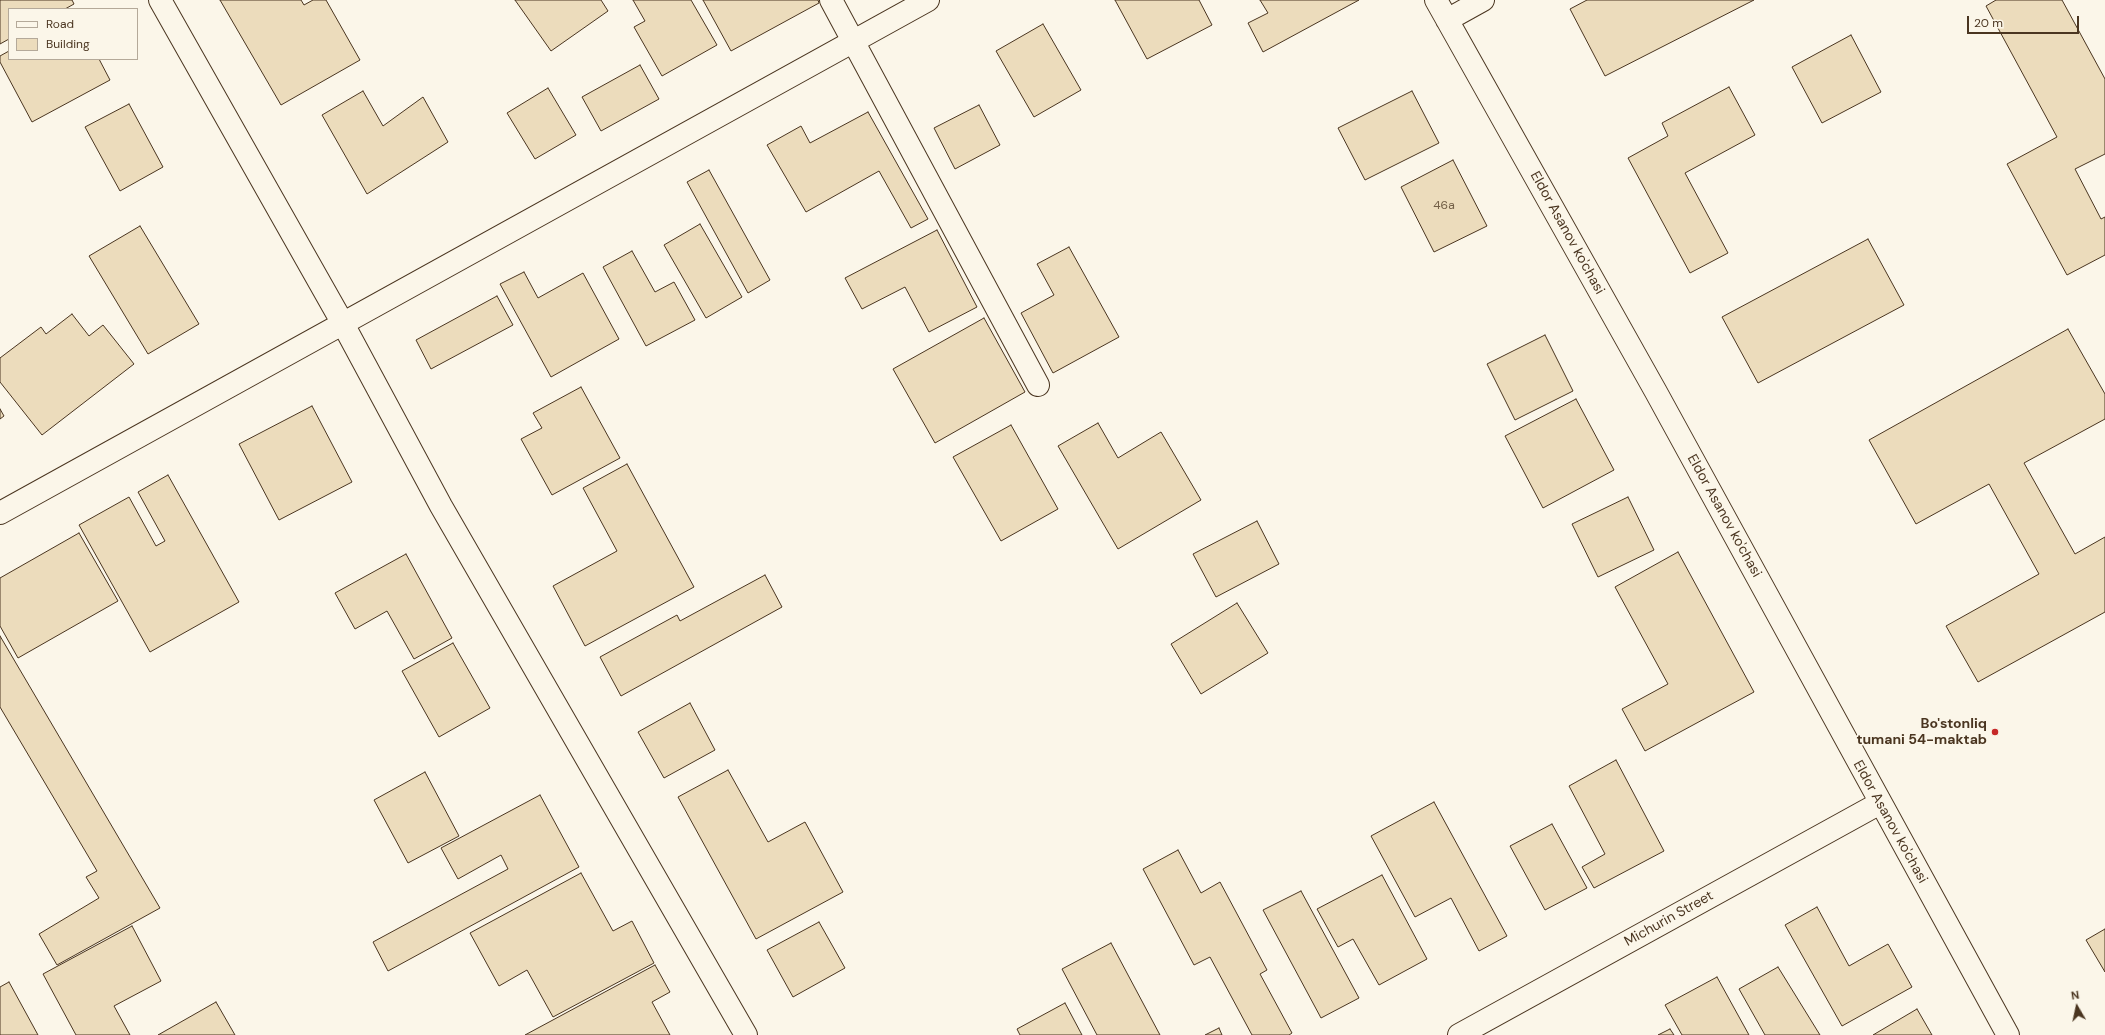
<!DOCTYPE html>
<style>
body{margin:0}
#map{position:relative;width:2105px;height:1035px;overflow:hidden;background:#fbf6e9;font-family:"DM Sans",sans-serif}
canvas{display:block}
.legend{position:absolute;left:8px;top:8px;width:130px;height:52px;box-sizing:border-box;background:#fbf6e9;border:1px solid #b4a999;margin:0;padding:5px 7px;list-style:none;font-size:12px;color:#4a3520}
.legend li{display:flex;align-items:center;gap:8px;height:20px}
.legend b{width:20px;border:1px solid #b4a999}
.north{position:absolute;left:2057px;top:987px;width:40px;height:40px;-webkit-text-stroke:3px #fbf6e9;paint-order:stroke;rotate:351deg;font-size:11px;font-weight:700;line-height:16px;text-align:center;color:#4a3520}
.north::after{content:'';display:block;margin:auto;width:14px;height:18px;background:#4a3520;clip-path:polygon(50% 0,100% 100%,50% 72%,0 100%)}
.scale{position:absolute;left:1967px;top:16px;width:112px;height:18px;box-sizing:border-box;border:2px solid #4a3520;border-top:0;padding-left:5px;font-size:12px;line-height:14px;white-space:nowrap;color:#4a3520;-webkit-text-stroke:3px #fbf6e9;paint-order:stroke}
</style>
<div id="map">
<canvas width="2105" height="1035"></canvas>
<ul class="legend">
<li><b style="height:5px;background:#fbf6e9"></b>Road</li>
<li><b style="height:11px;background:#ecdcbc"></b>Building</li>
</ul>
<div class="north">N</div>
<div class="scale">20 m</div>
</div>
<script>
const c = document.querySelector('canvas').getContext('2d');
c.lineJoin = 'round';
function fillPath(path, color) {
  c.fillStyle = color;
  c.fill(path, 'evenodd');
}
function toPath(rows) {
  const path = new Path2D();
  for (const r of rows) {
    path.moveTo(r[0], r[1]);
    for (let i = 2; i < r.length; i += 2) path.lineTo(r[i], r[i + 1]);
  }
  return path;
}
function stroke(path, color, width, dash) {
  c.strokeStyle = color;
  c.lineWidth = width;
  c.lineCap = dash ? 'butt' : 'round';
  c.setLineDash(dash || []);
  c.stroke(path);
}
function write(font, color, halo, rows, align = 'center') {
  c.font = font + ' "DM Sans",sans-serif';
  c.lineWidth = 3;
  c.setLineDash([]);
  c.textBaseline = 'middle';
  c.strokeStyle = halo;
  c.fillStyle = color;
  for (const [text, x, y, turn = 0] of rows) {
    c.save();
    c.translate(x, y);
    c.rotate((+turn || 0) * Math.PI / 180);
    c.textAlign = isNaN(turn) ? turn : align;
    if (halo) c.strokeText(text, 0, 0);
    c.fillText(text, 0, 0);
    c.restore();
  }
}
const building = toPath([
 [0,0,72,0,74,4,65,9,9,9,9,39,0,44,0,0],
 [220,0,301,0,304,5,313,0,326,0,360,60,281,105,220,0],
 [515,0,601,0,608,11,551,51,515,0],
 [633,0,691,0,717,45,662,76,634,27,645,21,633,0],
 [703,0,818,0,819,3,731,51,703,0],
 [1115,0,1199,0,1212,25,1147,59,1115,0],
 [1260,0,1359,0,1263,52,1248,23,1268,13,1260,0],
 [1587,0,1754,0,1605,76,1570,9,1587,0],
 [1996,0,2062,0,2105,79,2105,154,2075,169,2101,219,2105,217,2105,255,2067,275,2007,164,2057,137,1986,6,1996,0],
 [1043,24,1081,90,1034,117,996,51,1043,24],
 [1851,35,1881,92,1822,123,1792,67,1851,35],
 [9,51,9,59,99,59,110,80,32,122,0,62,0,56,9,51],
 [640,65,659,99,601,131,582,97,640,65],
 [1729,87,1755,135,1685,173,1728,253,1690,273,1628,158,1668,136,1662,123,1729,87],
 [548,88,576,135,535,159,507,113,548,88],
 [363,91,383,126,423,97,448,142,367,194,322,115,363,91],
 [1412,91,1439,143,1365,180,1338,128,1412,91],
 [129,104,163,167,120,191,85,127,129,104],
 [979,105,1000,145,955,169,934,128,979,105],
 [868,112,928,219,911,228,879,171,806,212,767,145,801,126,810,143,868,112],
 [1453,160,1487,226,1434,252,1401,187,1453,160],
 [709,170,770,280,748,293,687,182,709,170],
 [700,224,742,297,706,318,664,245,700,224],
 [140,226,199,324,148,354,89,256,140,226],
 [937,230,977,307,929,332,905,287,862,309,845,278,937,230],
 [1868,239,1904,305,1758,383,1722,317,1868,239],
 [1069,247,1119,337,1053,373,1021,313,1054,295,1037,264,1069,247],
 [632,251,655,292,674,282,695,320,646,346,603,267,632,251],
 [524,272,538,298,583,273,619,339,551,377,500,284,524,272],
 [497,296,513,325,431,369,416,340,497,296],
 [72,314,89,336,103,325,134,364,42,435,0,382,0,358,41,327,46,334,72,314],
 [984,318,1025,392,935,443,893,369,984,318],
 [2068,329,2105,394,2105,419,2024,463,2075,554,2105,537,2105,612,1978,682,1946,626,2039,574,1989,484,1916,524,1869,440,2068,329],
 [1545,335,1573,391,1515,420,1487,364,1545,335],
 [581,387,620,458,552,495,521,439,542,428,533,413,581,387],
 [1576,399,1614,470,1543,508,1505,436,1576,399],
 [312,406,352,482,279,520,239,444,312,406],
 [0,409,4,416,0,419,0,409],
 [1098,423,1118,458,1161,432,1201,500,1118,549,1058,446,1098,423],
 [1011,425,1058,509,1001,541,953,457,1011,425],
 [627,464,694,587,585,646,553,586,617,551,583,488,627,464],
 [168,475,239,602,150,652,79,525,129,497,156,546,165,541,138,492,168,475],
 [1628,497,1654,550,1598,577,1572,524,1628,497],
 [1257,521,1279,564,1216,597,1193,554,1257,521],
 [79,533,118,601,18,658,0,626,0,578,79,533],
 [1678,552,1754,692,1645,751,1622,709,1668,684,1615,587,1678,552],
 [406,554,452,638,414,659,387,611,355,629,335,593,406,554],
 [765,575,782,607,621,696,600,657,677,615,680,621,765,575],
 [1237,603,1268,653,1201,694,1171,644,1237,603],
 [0,636,160,908,57,965,39,934,99,898,86,877,97,871,0,707,0,636],
 [453,643,490,708,439,737,402,671,453,643],
 [690,703,715,750,664,778,638,732,690,703],
 [1616,760,1664,851,1594,888,1582,867,1605,854,1569,786,1616,760],
 [728,770,768,842,805,822,843,892,756,939,678,797,728,770],
 [425,772,459,836,408,863,374,800,425,772],
 [540,795,579,867,388,971,373,942,508,869,501,855,458,879,441,848,540,795],
 [1434,802,1507,936,1479,951,1451,898,1415,917,1371,836,1434,802],
 [1552,824,1587,888,1545,910,1510,846,1552,824],
 [1178,850,1201,893,1220,882,1267,970,1260,974,1292,1033,1289,1035,1252,1035,1210,957,1194,965,1143,869,1178,850],
 [581,873,613,931,632,921,654,963,553,1017,527,970,499,986,470,933,581,873],
 [1382,875,1427,959,1379,985,1353,939,1338,947,1317,909,1382,875],
 [1301,891,1359,998,1321,1018,1263,910,1301,891],
 [1817,907,1849,966,1888,944,1912,987,1842,1026,1785,925,1817,907],
 [819,922,845,968,793,997,767,950,819,922],
 [132,926,161,981,114,1006,130,1035,76,1035,43,974,132,926],
 [2105,929,2105,972,2086,940,2105,929],
 [1111,943,1160,1035,1097,1035,1062,969,1111,943],
 [655,965,670,992,652,1002,670,1035,525,1035,655,965],
 [1778,967,1820,1035,1765,1035,1739,989,1778,967],
 [1717,977,1749,1035,1682,1035,1665,1005,1717,977],
 [9,982,38,1035,0,1035,0,987,9,982],
 [216,1002,235,1035,158,1035,216,1002],
 [1065,1003,1082,1035,1020,1035,1017,1029,1065,1003],
 [1917,1009,1932,1035,1873,1035,1917,1009],
 [1219,1028,1222,1035,1205,1035,1219,1028],
 [1670,1029,1674,1035,1658,1035,1670,1029]
]);
fillPath(building, '#ecdcbc');
stroke(building, '#4a3520', 1);
const street = toPath([
 [160,0,342,322,441,506,746,1035],
 [831,0,1038,385],
 [1436,0,1656,392,2008,1035],
 [1447,20,1483,0],
 [0,513,928,0],
 [1459,1035,1880,803]
]);
stroke(street, '#4a3520', 24);
stroke(street, '#fbf6e9', 22);
for (const [x, y, r, color] of [
 [1995,732,4,"#c62828"]
]) {
  const dot = new Path2D();
  dot.arc(x, y, r, 0, 2 * Math.PI);
  c.fillStyle = color;
  c.fill(dot);
  stroke(dot, '#fbf6e9', 1.5);
}
write('12px', '#725f47', null, [
 ["46a",1444,206]
]);
write('14px', '#4a3520', '#fbf6e9', [
 ["Eldor Asanov ko'chasi",1567,233,61],
 ["Eldor Asanov ko'chasi",1724,516,61],
 ["Eldor Asanov ko'chasi",1890,822,61],
 ["Michurin Street",1669,919,-29]
]);
write('bold 14px', '#4a3520', '#fbf6e9', [
 ["Bo'stonliq",1987,724],
 ["tumani 54-maktab",1987,740]
], 'right');
</script>
